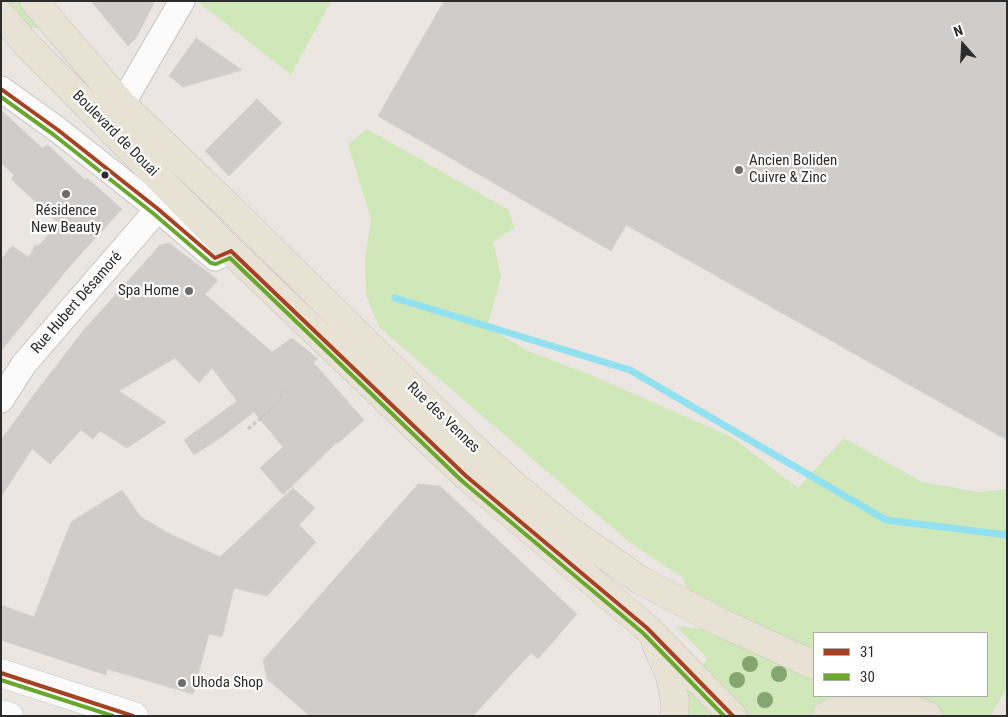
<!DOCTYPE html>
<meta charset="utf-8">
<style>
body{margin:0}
#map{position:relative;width:1008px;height:717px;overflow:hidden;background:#ebe6e2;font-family:"Roboto Condensed",sans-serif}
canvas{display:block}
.frame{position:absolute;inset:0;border:2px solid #2c2c2c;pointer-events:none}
.legend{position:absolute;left:813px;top:632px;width:175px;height:65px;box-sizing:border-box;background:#fff;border:1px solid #ababab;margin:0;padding:6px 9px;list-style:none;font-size:15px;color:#2c2c2c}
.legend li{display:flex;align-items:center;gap:10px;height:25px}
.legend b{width:25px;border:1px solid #ababab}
.north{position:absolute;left:938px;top:20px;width:50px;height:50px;-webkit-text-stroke:4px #fff;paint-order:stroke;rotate:341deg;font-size:14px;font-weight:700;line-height:20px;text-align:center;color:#2c2c2c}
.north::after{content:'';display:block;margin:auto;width:18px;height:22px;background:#2c2c2c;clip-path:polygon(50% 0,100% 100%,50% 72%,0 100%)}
</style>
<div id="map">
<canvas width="1008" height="717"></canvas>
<div class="frame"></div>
<ul class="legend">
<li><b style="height:6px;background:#a64224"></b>31</li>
<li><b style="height:6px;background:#69a82f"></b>30</li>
</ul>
<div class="north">N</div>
</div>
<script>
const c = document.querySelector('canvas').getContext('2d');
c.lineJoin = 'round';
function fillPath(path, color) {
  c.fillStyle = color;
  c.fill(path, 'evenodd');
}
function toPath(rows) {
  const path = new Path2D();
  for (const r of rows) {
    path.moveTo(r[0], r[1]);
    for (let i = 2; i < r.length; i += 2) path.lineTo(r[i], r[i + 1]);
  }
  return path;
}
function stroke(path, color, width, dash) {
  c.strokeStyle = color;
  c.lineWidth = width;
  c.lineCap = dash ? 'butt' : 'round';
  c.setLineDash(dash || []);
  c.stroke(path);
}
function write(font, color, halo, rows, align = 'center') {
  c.font = font + ' "Roboto Condensed",sans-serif';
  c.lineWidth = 4.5;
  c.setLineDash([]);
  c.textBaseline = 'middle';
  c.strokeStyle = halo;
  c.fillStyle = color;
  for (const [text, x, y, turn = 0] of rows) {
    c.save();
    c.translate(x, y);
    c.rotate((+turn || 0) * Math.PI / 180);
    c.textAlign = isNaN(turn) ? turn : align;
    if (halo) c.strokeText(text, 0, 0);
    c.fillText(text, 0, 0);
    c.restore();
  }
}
fillPath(toPath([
 [6,1,21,1,41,28,28,28],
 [197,1,331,1,291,75],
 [367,129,509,210,514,228,493,242,501,277,487,327,528,351,591,375,732,437,798,488,844,438,922,482,979,492,1007,489,1007,687,991,716,688,716,687,680,692,685,707,658,676,626,701,629,683,578,629,542,380,328,366,296,365,259,371,219,348,144],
 [814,633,987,633,987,696,814,696]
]), '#d0e8b9');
stroke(toPath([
 [395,298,630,370,886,520,1007,535]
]), '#91e1f1', 7);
const building = toPath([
 [91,1,155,1,136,38,128,46,91,1],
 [444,1,1007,1,1007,440,626,225,611,251,378,116,444,1],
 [196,38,242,70,183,87,169,76,196,38],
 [257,99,282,123,229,176,205,151,257,99],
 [1,110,42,148,48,145,85,180,87,178,122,209,70,266,1,351,1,260,12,246,29,257,35,245,38,246,59,224,11,179,14,175,1,163,1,110],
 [169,243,218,280,205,294,272,352,292,338,318,359,313,362,364,420,337,444,336,443,283,495,260,468,283,447,254,412,223,436,194,455,184,440,237,401,212,368,199,383,175,358,119,391,166,422,127,448,100,431,93,439,81,430,50,464,32,449,1,497,1,440,33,396,82,332,160,245,169,243],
 [418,484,440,486,577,614,538,659,531,653,473,716,310,716,267,679,263,660,418,484],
 [293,488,315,508,299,525,316,542,267,596,234,588,222,637,209,634,193,694,107,669,106,675,1,640,1,605,34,617,71,522,122,490,141,517,172,535,220,557,293,488]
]);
fillPath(building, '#d0ccc9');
stroke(building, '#d6d2ce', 1);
const minor = toPath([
 [1,89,58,130,158,209,215,258,231,251],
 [122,104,182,1],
 [1,400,24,364,158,209]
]);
const secondary = toPath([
 [1,673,134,716],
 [1,714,9,716]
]);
const primary = toPath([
 [34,1,122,104,224,202,468,443,516,487,567,529,640,580,722,623,814,665],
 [1,15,27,45,231,251,466,476,647,628,733,716],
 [656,644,670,676,675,701,674,716],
 [883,696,928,716],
 [826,716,842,707,864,702,894,701]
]);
stroke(minor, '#c4c3c3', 27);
stroke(secondary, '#c4c3c3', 29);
stroke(primary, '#c6c4c2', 29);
stroke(toPath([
 [248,429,274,407,286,388]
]), '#c8c8c7', 3, [4, 2.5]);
stroke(minor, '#fcfbfb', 25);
stroke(secondary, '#fcfbfb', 28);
stroke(primary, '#e8e2d4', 28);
stroke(toPath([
 [1,89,58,130,158,209,215,258,231,251],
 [231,251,466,476,647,628,733,716],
 [1,673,133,716]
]), '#a64224', 4);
stroke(toPath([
 [1,97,54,135,154,214,211,263,216,264,230,258,462,481,643,633,724,716],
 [1,680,113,716]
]), '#69a82f', 4);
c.fillStyle = '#85a571';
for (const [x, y] of [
 [750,664],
 [779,674],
 [737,680],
 [765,700]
]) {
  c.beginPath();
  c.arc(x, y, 8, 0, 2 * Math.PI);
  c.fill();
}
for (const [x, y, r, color] of [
 [739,170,5,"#6f6d6c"],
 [105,175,4.5,"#2c2c2c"],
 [66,194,5,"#6f6d6c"],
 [189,291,5,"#6f6d6c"],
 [182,683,5,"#6f6d6c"]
]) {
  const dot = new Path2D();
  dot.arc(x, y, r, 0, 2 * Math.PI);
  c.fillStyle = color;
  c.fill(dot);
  stroke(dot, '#fff', 2);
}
write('15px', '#2c2c2c', '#fff', [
 ["Boulevard de Douai",115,134,45],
 ["Rue Hubert Désamoré",77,303,-49],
 ["Rue des Vennes",443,418,44]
]);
write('15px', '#2c2c2c', '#fff', [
 ["Ancien Boliden",749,161],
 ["Cuivre & Zinc",749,178],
 ["Résidence",66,211,"center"],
 ["New Beauty",66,228,"center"],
 ["Spa Home",179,291,"right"],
 ["Uhoda Shop",192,683]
], 'left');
</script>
